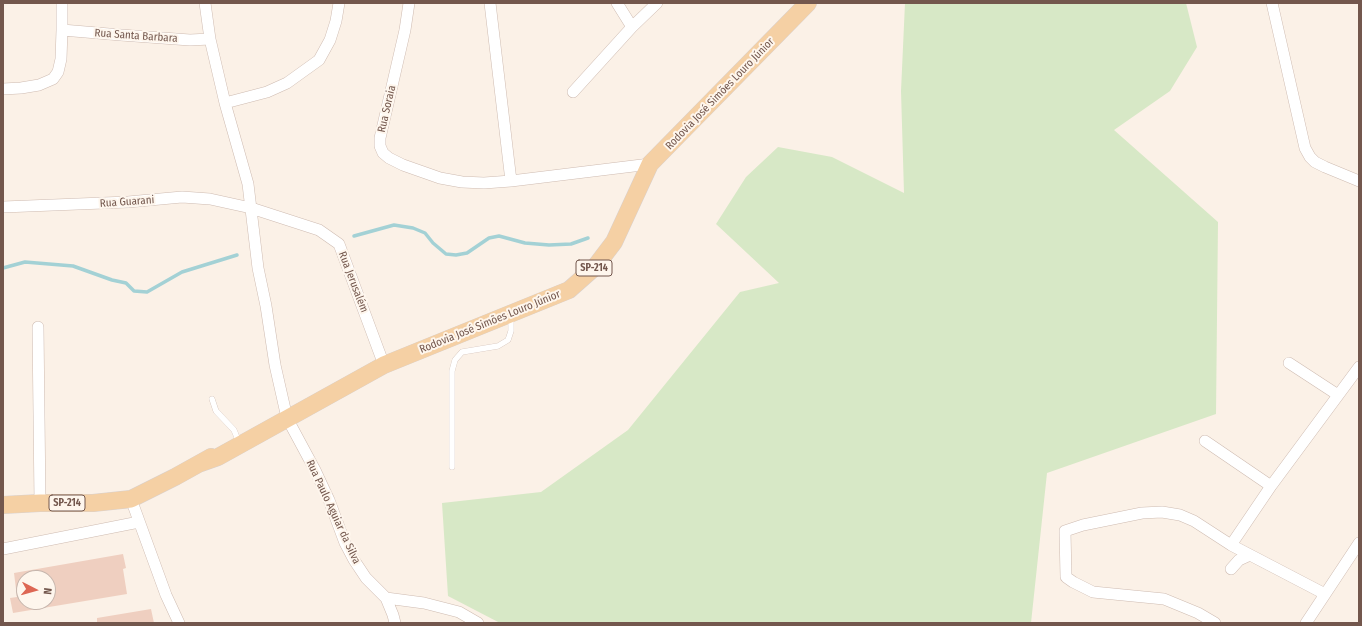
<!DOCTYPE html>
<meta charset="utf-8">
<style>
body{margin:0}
#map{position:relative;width:1362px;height:626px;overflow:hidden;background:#fbf1e7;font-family:"Fira Sans Condensed",sans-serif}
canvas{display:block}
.frame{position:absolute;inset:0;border:4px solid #73574d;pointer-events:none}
.north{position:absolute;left:16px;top:570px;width:40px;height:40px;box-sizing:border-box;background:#fef6ed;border:1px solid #c6b6ad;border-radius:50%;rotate:96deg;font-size:11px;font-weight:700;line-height:16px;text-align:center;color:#73574d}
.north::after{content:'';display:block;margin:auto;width:14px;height:18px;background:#dd6754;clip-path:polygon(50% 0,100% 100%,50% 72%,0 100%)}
</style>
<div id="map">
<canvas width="1362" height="626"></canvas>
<div class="frame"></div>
<div class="north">N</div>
</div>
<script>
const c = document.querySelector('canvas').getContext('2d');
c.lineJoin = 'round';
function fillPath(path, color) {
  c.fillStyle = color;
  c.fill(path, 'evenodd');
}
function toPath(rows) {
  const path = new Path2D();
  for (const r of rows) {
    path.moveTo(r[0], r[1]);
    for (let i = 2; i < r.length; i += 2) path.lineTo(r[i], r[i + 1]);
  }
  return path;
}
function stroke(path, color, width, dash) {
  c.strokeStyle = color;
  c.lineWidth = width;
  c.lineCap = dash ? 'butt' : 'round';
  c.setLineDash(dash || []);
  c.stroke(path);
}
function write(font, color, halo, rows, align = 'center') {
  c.font = font + ' "Fira Sans Condensed",sans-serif';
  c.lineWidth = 4;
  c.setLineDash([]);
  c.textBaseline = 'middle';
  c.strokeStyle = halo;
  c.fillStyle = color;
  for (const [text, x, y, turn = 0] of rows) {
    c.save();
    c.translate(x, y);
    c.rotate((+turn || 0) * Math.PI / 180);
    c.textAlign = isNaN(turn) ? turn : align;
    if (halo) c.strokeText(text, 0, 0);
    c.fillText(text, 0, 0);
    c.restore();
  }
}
fillPath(toPath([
 [905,3,1186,3,1197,47,1170,91,1114,130,1218,222,1216,414,1047,473,1031,623,500,623,448,596,442,503,541,492,628,430,740,292,779,283,716,224,746,177,778,147,832,157,904,193,901,91]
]), '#d7e8c6');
stroke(toPath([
 [354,236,394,225,413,228,425,233,433,243,446,254,456,255,467,253,489,238,499,236,525,243,549,245,571,244,588,238],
 [3,268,25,262,73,266,112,280,126,283,134,291,147,292,182,272,237,255]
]), '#a3d1d5', 3.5);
fillPath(toPath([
 [123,554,126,568,123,569,127,594,13,613,10,598,17,597,14,573],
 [24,578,48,578,48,602,24,602],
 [151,609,154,623,97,623,97,618]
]), '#efcfc0');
const lane = toPath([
 [212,399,216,411,234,430,238,440],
 [452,467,452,371,455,360,462,352,498,346,508,340,511,331,511,316]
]);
const street = toPath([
 [205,3,210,39,225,103,248,184,258,268,266,306,275,365,287,418,315,470,329,500,345,543,354,560,366,578,386,598,393,615,395,623],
 [409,3,405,30,380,138,380,146,383,153,389,158,403,165,440,178,462,182,484,183,511,181,650,164],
 [490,3,511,181],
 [617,3,632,27],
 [1272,3,1305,148,1310,157,1315,162,1325,167,1359,181],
 [62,30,121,35,190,40,210,39],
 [3,89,21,88,39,85,53,79,58,72,61,59,62,30,62,3],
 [573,92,632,27,657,3],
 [225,103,267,92,287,83,319,60,330,40,336,21,339,3],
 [3,207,128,202,182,197,210,199,251,208,319,230,339,244,384,365],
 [38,327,40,503],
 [1289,363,1338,395],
 [1205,441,1271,486],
 [131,499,166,595,179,623],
 [1231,545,1271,486,1359,367],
 [3,549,139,522],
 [1231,569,1239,560,1250,555],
 [386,598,424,603,459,612,478,623],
 [1215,623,1198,613,1164,599,1093,592,1073,582,1066,577,1065,531,1083,525,1142,513,1162,512,1180,515,1194,521,1231,545,1325,594],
 [1306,623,1359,543]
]);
const primary = toPath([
 [201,463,218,457,384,365,569,290,595,267,614,242,650,164,808,3],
 [3,505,40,503,93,503,131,499,175,477,211,457]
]);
stroke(lane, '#cebbb1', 6);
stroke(street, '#cebbb1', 12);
stroke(primary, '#d8d0cd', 18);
stroke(lane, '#fff', 5.5);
stroke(street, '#fff', 11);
stroke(primary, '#f5d0a4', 17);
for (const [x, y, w] of [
 [594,268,36],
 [67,503,36]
]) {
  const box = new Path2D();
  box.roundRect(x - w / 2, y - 8, w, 16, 3);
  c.fillStyle = '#fef6ed';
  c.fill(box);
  stroke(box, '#73574d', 1);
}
write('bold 10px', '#73574d', null, [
 ["SP-214",594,268],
 ["SP-214",67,503]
]);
write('11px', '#73574d', '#fef6ed', [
 ["Rua Santa Barbara",136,36,4],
 ["Rodovia José Simões Louro Júnior",720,94,-46],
 ["Rua Soraia",387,109,-77],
 ["Rua Guarani",127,202,-4],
 ["Rua Jerusalém",353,282,69],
 ["Rodovia José Simões Louro Júnior",490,322,-22],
 ["Rua Paulo Aguiar da Silva",333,512,65]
]);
</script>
